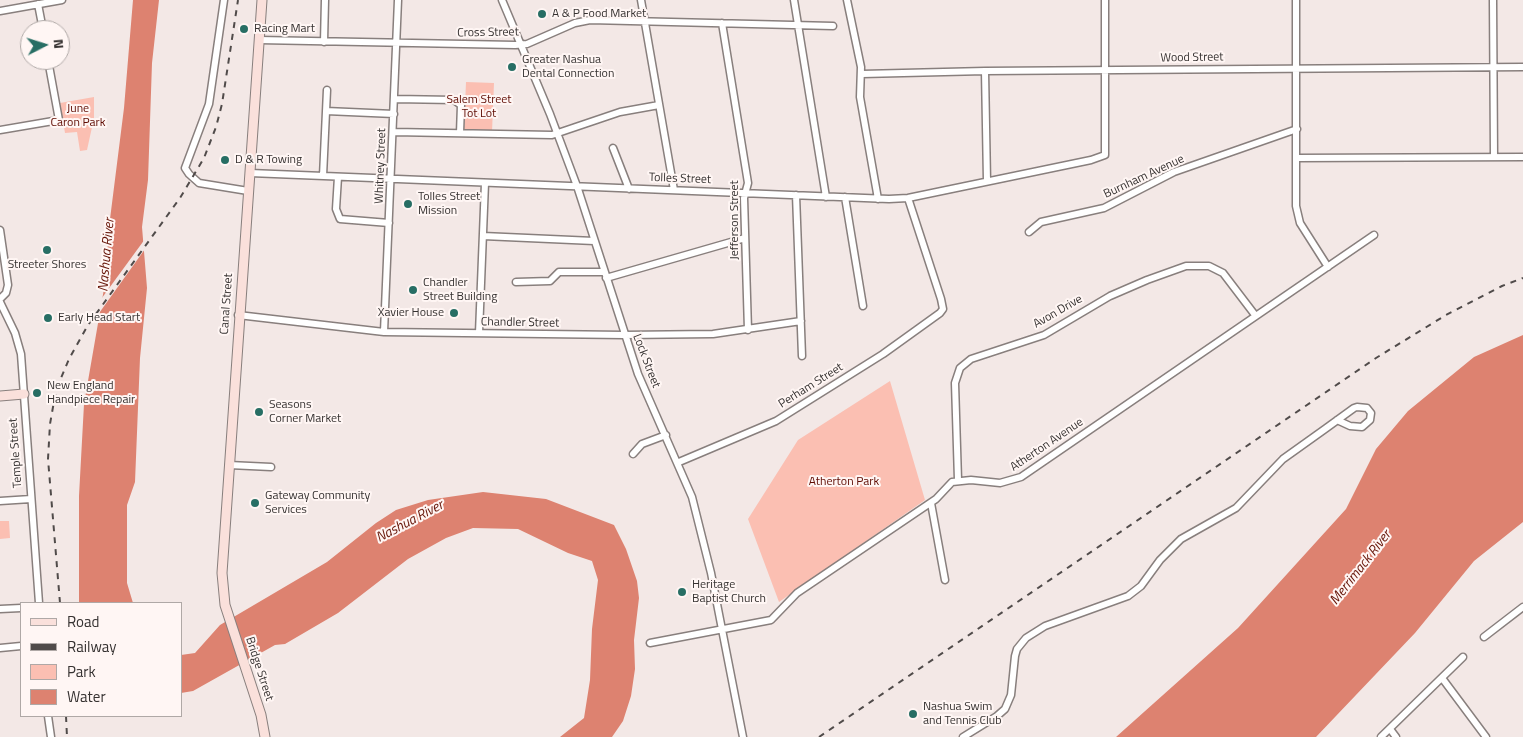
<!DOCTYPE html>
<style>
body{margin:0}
#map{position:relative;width:1523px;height:737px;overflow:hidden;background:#f3e8e6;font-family:"Titillium Web",sans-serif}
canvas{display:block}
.legend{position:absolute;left:20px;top:602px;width:162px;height:115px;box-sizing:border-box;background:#fff6f4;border:1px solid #afa8a6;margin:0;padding:6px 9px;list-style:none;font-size:15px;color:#363231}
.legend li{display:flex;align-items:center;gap:10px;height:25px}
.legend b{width:25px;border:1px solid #afa8a6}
.north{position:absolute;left:20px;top:20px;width:50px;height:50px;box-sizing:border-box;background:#fff6f4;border:1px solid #afa8a6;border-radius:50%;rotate:85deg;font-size:14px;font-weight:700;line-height:20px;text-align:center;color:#363231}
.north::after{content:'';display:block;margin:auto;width:18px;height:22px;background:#276e64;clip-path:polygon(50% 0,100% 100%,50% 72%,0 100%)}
</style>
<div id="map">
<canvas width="1523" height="737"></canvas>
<ul class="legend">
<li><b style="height:6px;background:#fae0db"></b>Road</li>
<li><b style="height:6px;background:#504b4a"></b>Railway</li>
<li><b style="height:14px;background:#fbbfb2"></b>Park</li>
<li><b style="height:14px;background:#dd8270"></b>Water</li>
</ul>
<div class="north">N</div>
</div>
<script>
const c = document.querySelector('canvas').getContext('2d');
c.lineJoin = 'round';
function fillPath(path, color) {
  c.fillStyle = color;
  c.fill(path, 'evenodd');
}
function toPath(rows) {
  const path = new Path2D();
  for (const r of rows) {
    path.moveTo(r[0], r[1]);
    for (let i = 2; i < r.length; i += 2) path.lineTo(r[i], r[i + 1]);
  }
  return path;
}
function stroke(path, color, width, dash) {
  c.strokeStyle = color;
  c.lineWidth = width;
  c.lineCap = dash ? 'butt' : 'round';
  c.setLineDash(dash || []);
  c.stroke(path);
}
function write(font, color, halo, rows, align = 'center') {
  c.font = font + ' "Titillium Web",sans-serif';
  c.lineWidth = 4;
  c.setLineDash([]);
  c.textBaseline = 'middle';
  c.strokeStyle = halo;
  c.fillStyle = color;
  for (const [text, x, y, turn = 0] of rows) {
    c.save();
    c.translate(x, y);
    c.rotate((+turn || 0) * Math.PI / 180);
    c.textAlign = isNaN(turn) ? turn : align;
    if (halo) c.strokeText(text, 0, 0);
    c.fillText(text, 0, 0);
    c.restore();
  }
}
fillPath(toPath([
 [466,82,494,83,492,132,464,131],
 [94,97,94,118,87,150,80,151,77,132,65,133,60,103],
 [890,381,925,500,779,602,748,519,798,440],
 [0,521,9,521,10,538,0,539]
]), '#fbbfb2');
fillPath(toPath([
 [133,0,159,0,152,63,148,180,142,227,147,288,140,358,135,482,127,505,127,583,133,603,79,603,79,496,84,404,105,283,109,227,124,108],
 [1523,335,1523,522,1474,561,1415,633,1316,737,1116,737,1238,628,1346,509,1376,449,1408,411,1474,357],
 [483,492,546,499,614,525,626,549,637,581,639,598,634,640,635,669,631,696,623,721,612,737,560,737,584,718,590,680,592,629,598,580,592,561,568,553,518,529,473,528,446,538,408,559,338,613,285,644,275,645,193,691,181,693,181,655,195,653,220,625,327,562,376,523,396,510,428,500]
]), '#dd8270');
fillPath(toPath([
 [145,239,145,249,97,316,99,302]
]), '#f3e8e6');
const street = toPath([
 [224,0,209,104,185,168,189,174,199,183,248,191],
 [502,0,550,114,577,186,638,374,692,497,711,573,743,737],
 [641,0,674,190],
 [794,0,826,197],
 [847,0,861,67,860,97,878,199],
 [1296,0,1296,206,1300,223,1328,267],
 [1493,0,1494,157],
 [38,4,43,30],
 [0,11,62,0],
 [722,23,748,183,744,198,748,330],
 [259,40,515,45,527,44,575,23,590,20,833,26],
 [324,42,325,0],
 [985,71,987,181],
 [862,74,985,71,1523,67],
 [395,99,454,100,461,105,460,133],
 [326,111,394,114],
 [0,130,59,120,48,60],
 [394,132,552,135,620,112,659,105],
 [613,148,629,189],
 [1297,158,1523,157],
 [250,173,889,199,908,198,1091,160,1105,155,1105,0],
 [323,176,327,90],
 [338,177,336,209,340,219,389,223],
 [796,195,802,356],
 [845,197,863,306],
 [0,230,8,285,6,293,0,299],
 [1029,232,1041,222,1104,208,1174,172,1297,129],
 [483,236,594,241],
 [606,278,745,238],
 [516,282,550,281,559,272,604,272],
 [0,302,15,333,21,354,39,603],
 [238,315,384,332,624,335,713,334,801,321],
 [384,332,398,0],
 [479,333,485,183],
 [633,454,642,444,666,435],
 [679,462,776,421,883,354,940,313,943,309,941,299,908,198],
 [229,465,271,467],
 [958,480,955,383,960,368,971,359,1044,335,1110,296,1147,280,1186,266,1209,266,1223,273,1255,315],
 [0,501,31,499],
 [931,503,945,580],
 [0,609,21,608],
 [1484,637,1523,607],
 [650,643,771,620,797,593,936,499,952,482,971,480,1000,483,1021,477,1374,235],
 [0,648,21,646],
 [1442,678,1486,737],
 [48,716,51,737],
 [1390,729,1396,737],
 [963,737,997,716,1005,709,1011,695,1015,656,1017,649,1026,638,1045,626,1128,596,1141,586,1160,560,1181,539,1236,508,1283,459,1325,429,1354,408,1357,407,1367,408,1371,413,1370,420,1362,427,1350,426,1337,420],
 [1381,737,1463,657]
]);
const secondary = toPath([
 [262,0,222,573,225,605,261,715,265,737],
 [0,396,24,394]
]);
stroke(street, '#887f7d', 9);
stroke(secondary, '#887f7d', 11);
stroke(street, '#fff', 6);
stroke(secondary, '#fae0db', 9);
stroke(toPath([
 [60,603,48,459,50,424,56,390,69,359,88,325,180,198,204,158,216,127,222,104,238,0],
 [66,716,67,737],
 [819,737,1376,358,1446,315,1502,286,1523,278]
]), '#504b4a', 2, [6, 6]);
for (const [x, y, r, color] of [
 [542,14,5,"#276e64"],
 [244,29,5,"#276e64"],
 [512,67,5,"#276e64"],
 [225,160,5,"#276e64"],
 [408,204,5,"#276e64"],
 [47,250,5,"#276e64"],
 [413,290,5,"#276e64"],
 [454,313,5,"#276e64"],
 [48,318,5,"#276e64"],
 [37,393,5,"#276e64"],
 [259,412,5,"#276e64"],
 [255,503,5,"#276e64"],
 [682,592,5,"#276e64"],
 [913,714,5,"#276e64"]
]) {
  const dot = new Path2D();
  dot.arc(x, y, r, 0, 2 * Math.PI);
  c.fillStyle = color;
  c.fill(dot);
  stroke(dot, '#fff6f4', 2);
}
write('12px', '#363231', '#fff6f4', [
 ["A & P Food Market",552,14],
 ["Racing Mart",254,29],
 ["Greater Nashua",522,60],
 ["Dental Connection",522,74],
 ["D & R Towing",235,160],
 ["Tolles Street",418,197],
 ["Mission",418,211],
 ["Streeter Shores",47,265,"center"],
 ["Chandler",423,283],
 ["Street Building",423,297],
 ["Xavier House",444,313,"right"],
 ["Early Head Start",58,318],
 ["New England",47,386],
 ["Handpiece Repair",47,400],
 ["Seasons",269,405],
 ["Corner Market",269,419],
 ["Gateway Community",265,496],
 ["Services",265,510],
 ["Heritage",692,585],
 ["Baptist Church",692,599],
 ["Nashua Swim",923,707],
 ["and Tennis Club",923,721]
], 'left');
write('12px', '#363231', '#fff6f4', [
 ["Cross Street",488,33,-1],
 ["Wood Street",1192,58,-1],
 ["Whitney Street",381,166,-88],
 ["Burnham Avenue",1144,177,-25],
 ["Tolles Street",680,179,2],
 ["Jefferson Street",735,220,-90],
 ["Canal Street",227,304,-86],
 ["Avon Drive",1058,312,-30],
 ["Chandler Street",520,323,1],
 ["Lock Street",646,361,69],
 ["Perham Street",811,386,-32],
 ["Atherton Avenue",1047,445,-34],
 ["Temple Street",16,453,-94],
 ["Bridge Street",259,669,72]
]);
write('12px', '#5e0a00', '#fff6f4', [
 ["Salem Street",479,100],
 ["Tot Lot",479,114],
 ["June",78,109],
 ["Caron Park",78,123],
 ["Atherton Park",844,482]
]);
write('italic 14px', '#661407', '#fff6f4', [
 ["Nashua River",107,255,-85],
 ["Nashua River",410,522,-28],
 ["Merrimack River",1361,568,-52]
]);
</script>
